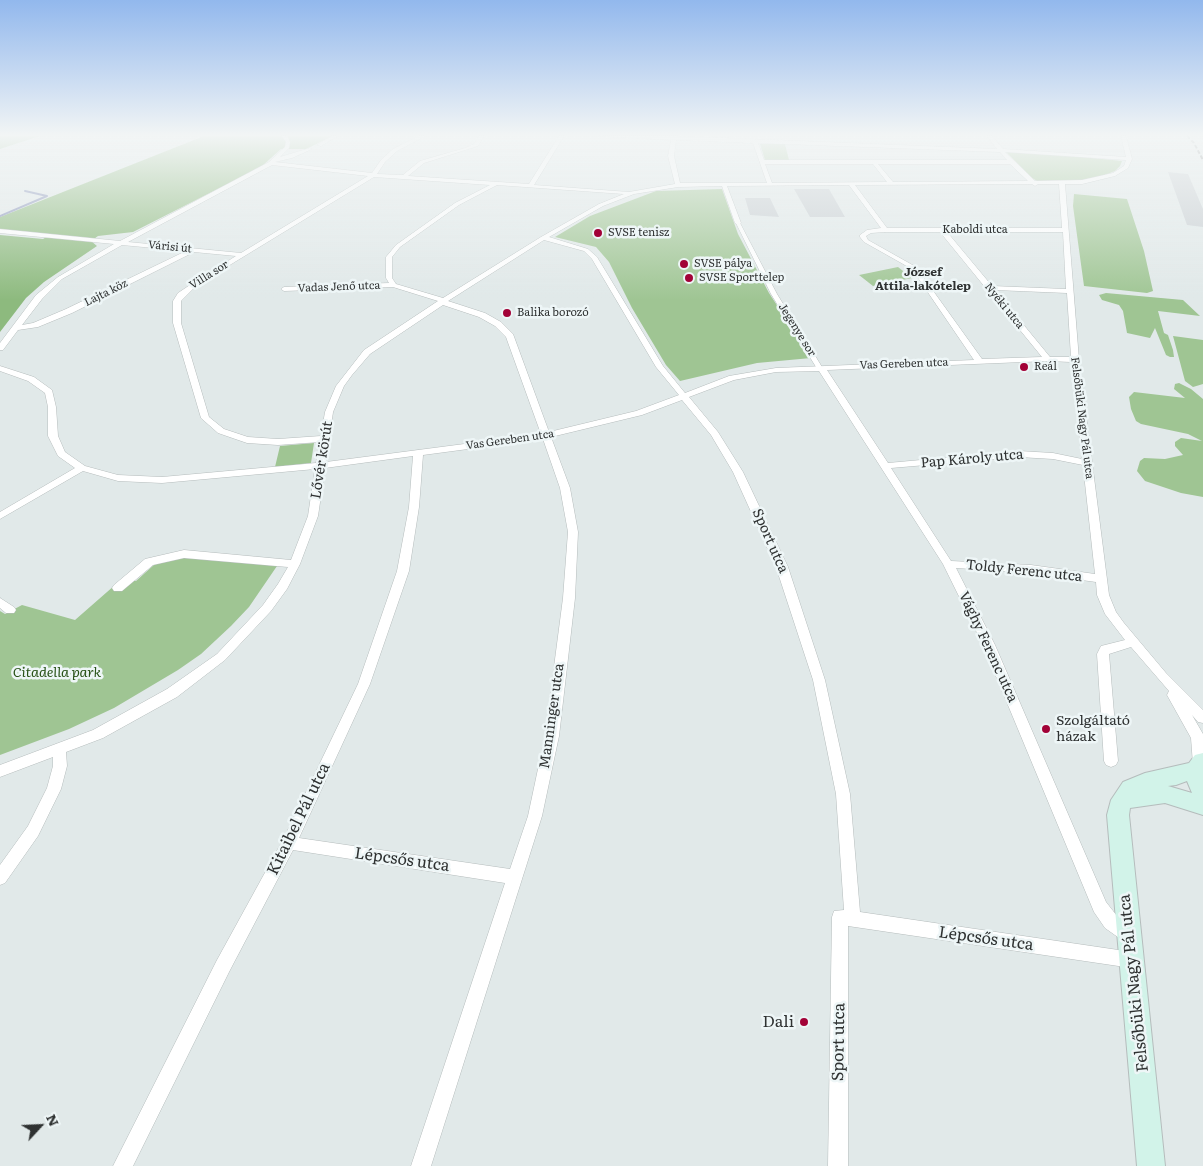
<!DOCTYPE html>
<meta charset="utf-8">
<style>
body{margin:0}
#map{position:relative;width:1203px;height:1166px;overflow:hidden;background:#e1e9e9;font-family:Literata,serif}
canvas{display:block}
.north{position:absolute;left:15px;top:1101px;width:50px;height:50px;-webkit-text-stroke:4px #eef6f7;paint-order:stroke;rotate:65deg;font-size:14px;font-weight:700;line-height:20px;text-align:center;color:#2f3232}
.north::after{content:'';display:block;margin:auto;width:18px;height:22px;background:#2f3232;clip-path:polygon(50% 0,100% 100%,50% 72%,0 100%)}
</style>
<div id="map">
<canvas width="1203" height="1166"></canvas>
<div class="north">N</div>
</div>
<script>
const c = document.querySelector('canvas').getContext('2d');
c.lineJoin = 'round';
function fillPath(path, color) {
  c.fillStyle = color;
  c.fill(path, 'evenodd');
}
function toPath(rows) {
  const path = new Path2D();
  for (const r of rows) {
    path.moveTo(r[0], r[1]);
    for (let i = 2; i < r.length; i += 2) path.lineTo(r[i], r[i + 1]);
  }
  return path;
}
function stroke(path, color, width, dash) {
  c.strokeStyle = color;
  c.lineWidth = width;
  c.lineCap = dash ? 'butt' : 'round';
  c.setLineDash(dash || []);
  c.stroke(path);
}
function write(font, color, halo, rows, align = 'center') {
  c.font = font + ' Literata,serif';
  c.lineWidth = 5;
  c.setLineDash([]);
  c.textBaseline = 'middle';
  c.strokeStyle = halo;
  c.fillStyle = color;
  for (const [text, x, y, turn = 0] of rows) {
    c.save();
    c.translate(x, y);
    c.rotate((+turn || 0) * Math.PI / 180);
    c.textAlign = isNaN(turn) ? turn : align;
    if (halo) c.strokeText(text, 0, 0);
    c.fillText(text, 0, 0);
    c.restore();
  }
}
fillPath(toPath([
 [760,144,785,144,789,160,765,160],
 [1006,152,1043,153,1122,161,1120,166,1115,171,1097,178,1079,181,1039,182,1032,178],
 [722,189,738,234,769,293,811,358,757,363,680,381,666,365,632,308,609,262,596,247,555,237,590,216,656,191],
 [1074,194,1127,199,1144,251,1153,291,1147,293,1084,286,1073,206],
 [898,267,912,278,873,286,859,275],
 [1106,293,1183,300,1200,316,1158,311,1164,333,1168,335,1173,350,1174,357,1170,357,1166,355,1155,328,1150,338,1127,333,1123,311,1119,305,1102,300,1099,295],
 [1173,336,1203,340,1203,384,1193,387,1185,381],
 [1179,383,1191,389,1203,399,1203,497,1181,493,1145,481,1137,471,1140,461,1144,458,1165,459,1183,455,1175,446,1175,442,1181,438,1202,441,1188,434,1141,424,1136,421,1131,409,1129,397,1134,392,1185,398,1174,389,1175,384],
 [314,443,311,463,275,467,280,446],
 [186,555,277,566,249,607,231,626,201,654,178,670,114,708,69,729,0,755,0,611,5,614,22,605,75,620,123,578,136,581,155,564]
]), '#9fc593');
fillPath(toPath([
 [0,136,40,136,0,149],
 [204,136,333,136,306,149,281,149,261,167,133,232,98,236,91,241,97,246,44,282,26,298,0,332,0,235,43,239,48,236,0,231,0,217]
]), '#8dba7e');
stroke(toPath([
 [0,216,47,196,25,191]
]), '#8a95ba', 2);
fillPath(toPath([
 [1168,172,1188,174,1203,209,1203,227,1187,225],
 [794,189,829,189,845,217,810,217],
 [745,198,770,198,779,217,750,215]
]), '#c8ced2');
const pedestrian = toPath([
 [738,222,740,223,777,294,822,367,821,368,816,367,771,294,736,223,738,222]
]);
const minor = toPath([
 [282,136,287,136,290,142,289,148,280,157,310,148,312,149,292,158,275,162,372,173,381,160,393,149,419,136,426,136,397,151,385,162,377,174,403,175,420,161,465,148,474,144,479,136,484,136,478,146,424,163,408,176,529,184,559,136,564,136,534,185,629,192,675,184,668,156,671,140,597,136,676,136,997,149,987,136,992,136,1003,149,1126,157,1121,136,1126,136,1132,159,1128,168,1115,176,1082,184,1065,184,1079,360,1109,595,1116,612,1124,623,1166,673,1203,710,1203,723,1198,722,1192,715,1203,734,1203,769,1195,768,1193,764,1191,738,1167,695,1169,691,1131,647,1109,654,1118,761,1116,765,1111,767,1106,765,1104,761,1097,654,1101,646,1125,640,1105,614,1097,595,1096,582,1031,573,956,568,995,645,1106,902,1117,916,1134,928,1136,934,1134,940,1128,942,1122,940,1105,928,1094,912,983,645,943,564,819,371,776,372,734,380,689,397,718,432,743,472,788,567,825,680,850,794,860,912,1132,952,1138,954,1140,960,1138,966,1132,968,848,926,848,1166,828,1166,832,917,834,911,844,910,836,794,813,680,776,567,733,472,711,435,682,400,642,415,551,437,570,488,578,532,575,598,559,736,542,816,431,1166,411,1166,505,883,293,850,229,972,133,1166,113,1166,217,960,284,838,358,684,397,571,409,507,413,456,325,468,318,516,300,564,287,589,271,611,225,660,177,697,103,738,66,752,67,766,61,789,38,836,5,883,0,885,0,865,28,826,47,788,53,766,53,757,0,777,0,765,93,730,167,689,217,654,263,605,278,584,288,567,184,558,153,565,122,591,114,591,112,588,114,585,145,559,184,550,291,560,308,516,315,469,162,483,118,481,83,471,0,519,0,512,75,468,58,456,48,436,48,407,45,393,28,381,0,371,0,366,34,377,52,390,56,407,58,436,65,452,85,466,118,475,162,477,316,463,320,442,278,445,247,443,218,433,201,418,173,323,173,301,178,293,193,283,236,256,194,252,72,313,38,327,18,330,3,350,0,350,0,343,36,295,58,277,114,244,0,233,0,229,120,241,269,162,285,147,286,142,282,136],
 [676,140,753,143,767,183,680,183,674,156,676,140],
 [758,143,1000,152,1007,160,764,160,758,143],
 [1005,152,1126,160,1124,166,1113,173,1082,180,1035,181,1005,152],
 [765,164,873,164,887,182,772,183,765,164],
 [878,164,1010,164,1028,181,893,182,878,164],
 [272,165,368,176,241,253,128,242,272,165],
 [374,177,490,185,455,203,396,245,386,257,386,278,389,283,284,287,281,289,284,291,393,287,438,301,364,350,336,386,325,412,321,436,278,439,248,437,224,429,209,417,181,323,181,301,197,285,374,177],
 [1032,184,1035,186,1038,184,1059,184,1062,228,887,228,855,185,1032,184],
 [497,185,624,194,599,204,541,237,443,298,396,284,392,278,392,257,400,247,459,205,497,185],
 [849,185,881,228,867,230,860,235,860,237,864,242,912,269,974,360,776,368,729,376,685,393,663,366,597,257,588,249,549,237,603,206,634,194,678,187,722,186,735,223,738,225,741,223,727,186,849,185],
 [885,232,940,232,1042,357,982,359,916,267,868,240,866,236,871,233,885,232],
 [947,232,1063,232,1066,289,992,286,947,232],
 [544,240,584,251,592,259,656,367,679,395,636,411,549,432,513,334,501,322,485,313,448,301,544,240],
 [122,245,186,251,66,309,33,323,22,325,42,299,62,279,122,245],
 [995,290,1067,293,1071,357,1050,357,995,290],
 [443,305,479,317,495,326,506,337,541,434,326,462,333,412,344,386,352,375,370,354,443,305],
 [1048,361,1071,362,1082,459,1053,453,1019,451,888,463,827,370,1048,361],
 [543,439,560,488,568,532,563,598,545,736,528,816,510,869,299,838,370,684,409,571,419,507,423,455,543,439],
 [1019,457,1053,459,1083,465,1095,574,1031,565,951,561,891,468,1019,457],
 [332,136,338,136,321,146,317,145,332,136],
 [0,598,14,607,16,610,14,613,6,613,0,608,0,598]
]);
const secondary = toPath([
 [1203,753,1203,815,1165,803,1130,808,1129,815,1165,1166,1137,1166,1107,815,1111,800,1123,782,1145,773,1189,763,1195,755,1203,753],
 [1187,781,1192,793,1168,786,1176,785,1187,781]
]);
stroke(pedestrian, '#b5bcbc', 1);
stroke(minor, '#b5bcbc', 1);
stroke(secondary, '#b5bcbc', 2);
fillPath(pedestrian, '#fff');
fillPath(minor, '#fff');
fillPath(secondary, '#d2f3e9');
stroke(toPath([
 [1187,136,1194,143,1203,160]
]), '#6d7272', 2, [4, 2]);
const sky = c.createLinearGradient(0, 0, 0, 300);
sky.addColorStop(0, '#92b8ed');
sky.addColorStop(0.45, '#f2f5f5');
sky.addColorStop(1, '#f2f5f500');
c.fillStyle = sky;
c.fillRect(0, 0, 1203, 300);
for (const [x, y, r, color] of [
 [598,233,5,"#a20237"],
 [684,264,5,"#a20237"],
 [689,278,5,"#a20237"],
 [507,313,5,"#a20237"],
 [1024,367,5,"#a20237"],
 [1046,729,5,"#a20237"],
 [804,1022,5,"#a20237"]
]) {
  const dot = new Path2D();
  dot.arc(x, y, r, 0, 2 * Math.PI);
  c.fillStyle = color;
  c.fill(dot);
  stroke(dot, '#eef6f7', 2);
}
write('11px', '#2f3232', '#eef6f7', [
 ["Kaboldi utca",975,230],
 ["Várisi út",170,247,6],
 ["Villa sor",209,275,-32],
 ["Vadas Jenő utca",339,287,-2],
 ["Lajta köz",106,293,-26],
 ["Nyéki utca",1004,306,51],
 ["Jegenye sor",797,330,58],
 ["Vas Gereben utca",904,364,-2],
 ["Felsőbüki Nagy Pál utca",1082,418,83],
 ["Vas Gereben utca",510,440,-8]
]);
write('11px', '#2f3232', '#eef6f7', [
 ["SVSE tenisz",608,233],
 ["SVSE pálya",694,264],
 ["SVSE Sporttelep",699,278],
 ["Balika borozó",517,313],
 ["Reál",1034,367]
], 'left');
write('bold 12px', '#2f3232', '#eef6f7', [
 ["József",923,272],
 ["Attila-lakótelep",923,286]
]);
write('14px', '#2f3232', '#eef6f7', [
 ["Pap Károly utca",972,459,-5],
 ["Lővér körút",322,460,-81],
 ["Sport utca",770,541,66],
 ["Toldy Ferenc utca",1024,571,6],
 ["Vághy Ferenc utca",988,647,65],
 ["Manninger utca",552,716,-82]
]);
write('italic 14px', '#285217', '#eef6f7', [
 ["Citadella park",57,673]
]);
write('14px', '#2f3232', '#eef6f7', [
 ["Szolgáltató",1056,721],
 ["házak",1056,737]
], 'left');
write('16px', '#2f3232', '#eef6f7', [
 ["Kitaibel Pál utca",299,819,-64],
 ["Lépcsős utca",402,860,8],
 ["Lépcsős utca",986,939,8],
 ["Felsőbüki Nagy Pál utca",1134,983,-96],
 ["Sport utca",839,1042,-89]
]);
write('16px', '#2f3232', '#eef6f7', [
 ["Dali",794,1022]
], 'right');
</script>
